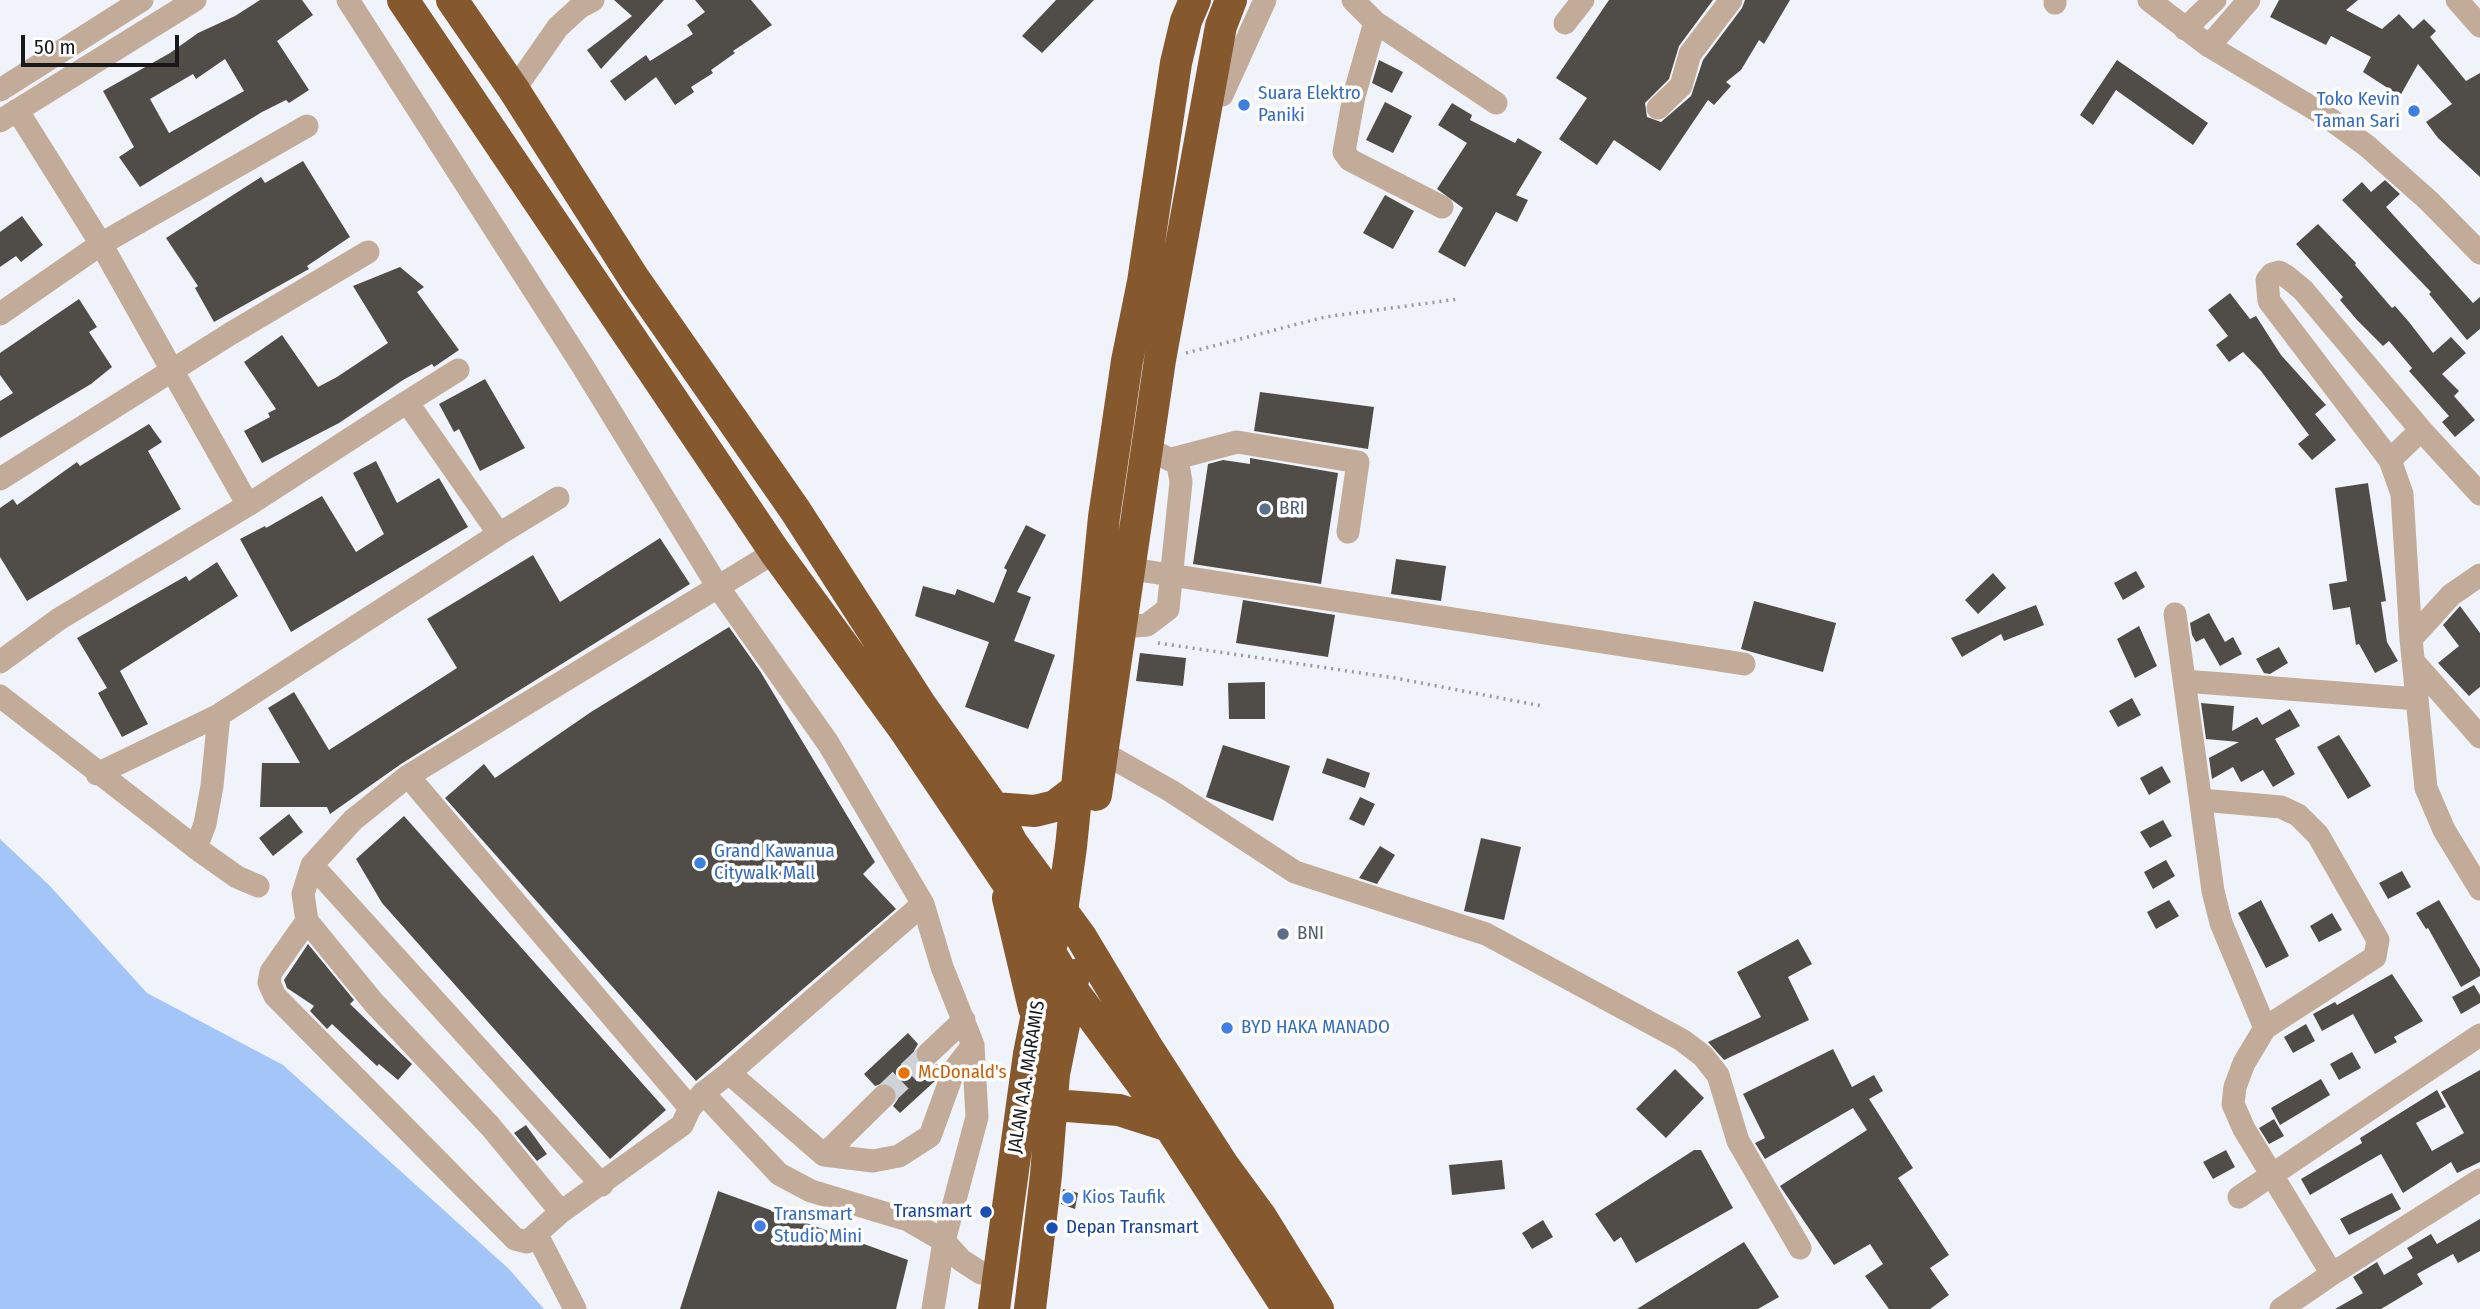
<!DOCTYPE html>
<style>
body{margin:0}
#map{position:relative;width:2480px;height:1309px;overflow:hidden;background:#f0f4fa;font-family:"Fira Sans Condensed",sans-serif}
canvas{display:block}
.scale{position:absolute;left:21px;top:35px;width:158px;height:32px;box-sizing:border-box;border:4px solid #17181a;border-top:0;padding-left:9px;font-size:21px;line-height:24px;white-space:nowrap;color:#17181a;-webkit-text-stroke:5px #fff;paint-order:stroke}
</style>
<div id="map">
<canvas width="2480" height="1309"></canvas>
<div class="scale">50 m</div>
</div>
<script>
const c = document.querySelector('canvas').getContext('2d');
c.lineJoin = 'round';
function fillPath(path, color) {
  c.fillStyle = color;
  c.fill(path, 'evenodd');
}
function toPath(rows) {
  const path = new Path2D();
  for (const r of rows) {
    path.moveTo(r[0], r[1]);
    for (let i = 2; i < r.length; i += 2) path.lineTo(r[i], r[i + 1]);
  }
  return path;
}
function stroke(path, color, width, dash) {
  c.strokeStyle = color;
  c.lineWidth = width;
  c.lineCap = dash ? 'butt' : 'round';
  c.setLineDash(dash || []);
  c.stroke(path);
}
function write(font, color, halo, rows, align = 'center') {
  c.font = font + ' "Fira Sans Condensed",sans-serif';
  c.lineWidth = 7;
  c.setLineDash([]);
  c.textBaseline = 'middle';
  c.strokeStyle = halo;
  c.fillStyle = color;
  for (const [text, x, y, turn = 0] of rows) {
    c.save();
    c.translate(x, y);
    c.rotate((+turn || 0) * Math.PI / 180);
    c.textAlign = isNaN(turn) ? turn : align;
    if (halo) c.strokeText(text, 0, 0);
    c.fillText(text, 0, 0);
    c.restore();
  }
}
fillPath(toPath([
 [0,839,50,886,147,993,283,1065,509,1269,544,1309,0,1309]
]), '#a4c5f8');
fillPath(toPath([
 [260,0,302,0,313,15,277,41,309,90,289,103,286,100,262,112,140,187,119,157,134,147,103,91,170,53,198,33,235,16],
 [225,59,244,91,169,133,150,99,193,74,196,79],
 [614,0,664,0,601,69,587,50,632,16],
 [695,0,751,0,772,25,733,51,735,53,711,70,713,73,691,87,694,92,675,105,656,77,625,101,610,81,646,55,650,61,693,34,687,25,705,12],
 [1056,0,1094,0,1042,53,1022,36],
 [1609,0,1713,0,1679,46,1669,79,1645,103,1647,117,1661,122,1691,96,1703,60,1742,8,1745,0,1790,0,1764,44,1759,40,1741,70,1726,82,1731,86,1714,105,1708,100,1660,171,1614,140,1597,165,1559,139,1587,98,1556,78],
 [2279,0,2358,0,2346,10,2382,29,2399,14,2413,29,2424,19,2436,31,2430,37,2466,81,2480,73,2480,177,2438,138,2426,122,2452,104,2418,64,2400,96,2363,72,2371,57,2331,36,2326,45,2270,17],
 [1379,60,1403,72,1392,93,1372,83],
 [2117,60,2208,123,2193,145,2116,90,2093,125,2080,115],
 [1385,102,1412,116,1393,153,1366,140],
 [1452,103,1472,115,1470,120,1515,143,1518,138,1542,152,1516,195,1528,200,1517,222,1496,212,1465,267,1438,252,1463,208,1437,189,1467,143,1438,125],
 [303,161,350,237,307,266,309,269,214,322,195,288,198,286,166,238,261,177,265,183],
 [2385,180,2400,194,2386,207,2473,303,2480,297,2480,329,2467,340,2429,294,2431,292,2342,200,2362,182,2371,192],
 [1385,195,1414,211,1393,249,1363,233],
 [22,216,43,245,21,262,16,256,0,267,0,232],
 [2318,224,2356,263,2355,265,2392,308,2395,306,2409,322,2433,353,2451,337,2466,353,2442,374,2459,391,2454,396,2475,420,2455,437,2442,422,2449,416,2409,371,2412,368,2389,341,2383,346,2357,320,2340,300,2343,297,2296,244],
 [400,267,424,287,417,292,459,350,434,367,432,364,403,380,339,423,262,463,244,431,270,417,268,413,276,409,244,362,282,335,318,387,337,377,388,343,353,286],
 [2230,293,2250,319,2256,316,2281,355,2326,405,2315,414,2336,440,2312,460,2298,444,2309,435,2261,371,2243,352,2229,362,2216,345,2228,336,2208,310],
 [79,299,97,327,89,332,112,367,91,384,0,438,0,401,13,393,0,375,0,353],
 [485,379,525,448,480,471,459,429,454,432,439,404],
 [1260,392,1374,407,1368,449,1254,431],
 [149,424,162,442,148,451,181,509,27,601,0,557,0,508,13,499,17,505,77,462,80,466],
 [1250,458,1338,473,1321,584,1193,564,1208,464,1223,460,1250,464],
 [376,461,397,503,439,478,468,527,291,632,240,539,265,526,266,528,322,496,356,552,384,534,353,473],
 [2368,483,2386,601,2381,602,2387,642,2398,661,2375,673,2359,644,2356,645,2350,607,2333,610,2329,584,2347,581,2335,488],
 [1026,525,1046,535,1017,592,1031,597,1014,641,1055,655,1028,729,965,707,989,642,915,616,923,586,955,595,957,589,994,603,1007,570,1004,568],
 [660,538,690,584,401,764,330,814,327,807,260,807,262,763,300,763,268,708,294,692,329,750,457,668,427,619,533,555,560,602],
 [1396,559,1446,566,1441,601,1391,594],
 [217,562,238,596,120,671,148,724,122,737,98,693,107,688,77,638,186,576,189,581],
 [2136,571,2145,587,2123,600,2114,583],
 [1993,573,2006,588,1978,614,1965,600],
 [1243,600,1335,615,1328,657,1236,643],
 [1754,601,1836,623,1823,672,1741,649],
 [2036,605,2044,625,2004,641,2001,634,1962,657,1951,638],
 [2460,606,2480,633,2480,687,2469,696,2438,663,2459,646,2443,625],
 [2209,613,2225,642,2233,637,2242,654,2220,666,2204,638,2196,642,2192,635,2190,623],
 [2139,626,2157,666,2135,678,2117,639],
 [729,627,760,671,875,862,863,874,896,909,696,1081,445,798,484,764,495,778,591,712],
 [2279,647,2288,663,2270,674,2264,673,2256,659],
 [1140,653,1186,658,1183,686,1136,681],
 [1265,682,1265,719,1229,719,1228,683],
 [2132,698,2141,715,2118,727,2109,711],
 [2201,703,2234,706,2232,731,2257,717,2262,725,2290,709,2300,726,2275,739,2295,774,2273,787,2263,770,2241,782,2233,767,2212,779,2209,758,2239,742,2206,739],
 [2339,735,2371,786,2348,799,2317,747],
 [1223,745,1290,766,1273,821,1206,797],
 [1327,758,1370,773,1365,788,1322,773],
 [2162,766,2171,782,2149,795,2140,778],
 [1360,797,1375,804,1364,826,1349,819],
 [289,814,303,832,273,856,259,838],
 [404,816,666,1110,610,1159,382,903,356,859],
 [2163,820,2172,836,2150,848,2140,832],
 [1481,838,1521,847,1504,920,1464,911],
 [1380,846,1395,855,1377,884,1359,878],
 [2166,860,2175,876,2153,889,2144,872],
 [2402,871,2411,887,2388,899,2379,883],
 [2169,900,2179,916,2156,929,2147,912],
 [2261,900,2289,956,2266,968,2238,913],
 [2439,900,2480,969,2480,976,2461,987,2428,928,2426,929,2416,913],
 [2332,913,2342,930,2319,942,2310,926],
 [1798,939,1812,964,1788,977,1809,1020,1724,1060,1708,1042,1761,1017,1737,972],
 [308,944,354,1000,350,1004,412,1064,398,1080,379,1064,377,1066,332,1024,327,1029,310,1011,314,1006,287,988,284,980],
 [2392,974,2423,1021,2394,1037,2397,1042,2375,1054,2353,1014,2322,1031,2313,1014,2335,1002,2337,1005],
 [2474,985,2480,995,2480,1003,2461,1014,2452,997],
 [2306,1024,2315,1041,2293,1053,2284,1037],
 [908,1033,918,1044,914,1051,917,1063,925,1068,937,1064,940,1067,935,1081,900,1113,893,1106,898,1099,894,1087,887,1082,875,1086,864,1074],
 [1833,1049,1852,1087,1874,1075,1883,1091,1869,1099,1913,1168,1898,1178,1949,1255,1930,1268,1949,1295,1930,1309,1889,1309,1865,1276,1883,1264,1870,1244,1834,1265,1780,1186,1867,1130,1853,1108,1765,1159,1755,1143,1765,1138,1743,1094],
 [2352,1052,2361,1068,2339,1080,2330,1064],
 [1675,1069,1704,1098,1666,1138,1636,1109],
 [2480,1070,2480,1162,2457,1173,2451,1162,2403,1193,2381,1154,2310,1195,2301,1179,2362,1143,2360,1138,2437,1090,2446,1107,2416,1123,2432,1151,2464,1133,2441,1092],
 [2321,1079,2330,1095,2280,1125,2271,1108],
 [2274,1119,2284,1136,2269,1144,2259,1128],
 [526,1125,547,1154,537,1161,514,1133],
 [1694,1150,1701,1150,1733,1208,1636,1263,1621,1237,1614,1242,1595,1214],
 [2226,1150,2235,1167,2213,1179,2203,1162],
 [1502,1160,1505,1189,1452,1195,1449,1165],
 [1063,1189,1078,1193,1075,1209,1061,1204],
 [718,1191,908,1260,896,1309,680,1309],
 [2392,1193,2401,1209,2349,1235,2340,1219],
 [2480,1219,2480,1251,2458,1263,2453,1254,2417,1274,2423,1284,2381,1309,2335,1309,2363,1293,2353,1277,2366,1269,2377,1262,2384,1275,2413,1258,2407,1248,2431,1234,2437,1244],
 [1543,1220,1553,1237,1532,1249,1522,1233],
 [1744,1242,1779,1297,1758,1309,1637,1309]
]), '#504d48');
stroke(toPath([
 [884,1096,928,1054]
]), '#cfd3d8', 23, [23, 11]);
stroke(toPath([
 [1186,353,1325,317,1458,299],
 [1158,643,1395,678,1542,706]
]), '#989a9f', 3.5, [2, 5]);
stroke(toPath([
 [348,0,582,365,718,587,828,743,923,904,942,967,973,1045,954,1070,930,1136,899,1156,873,1161,824,1155,729,1073,703,1093],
 [1353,0,1375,22,1496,103],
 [2149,0,2209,46,2326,116,2367,146,2429,201,2480,253],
 [2457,0,2480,26],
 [2055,3,2055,0],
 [1375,22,1354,96,1344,152,1350,160,1442,207],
 [1565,23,1583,0],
 [2185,29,2215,0],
 [2209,46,2249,0],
 [0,90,142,0],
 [514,90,558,27,580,7,593,0],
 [1222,95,1265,0],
 [1658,108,1681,86,1690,54,1731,0],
 [17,110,101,244,248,505,407,402,499,534,558,498],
 [0,121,195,0],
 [0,314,101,244,307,126],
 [407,402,458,370],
 [1172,459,1237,442,1358,462,1348,532],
 [2390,460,2269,301,2267,280,2272,274,2279,272,2286,276,2303,290,2421,430],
 [0,479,230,334,368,252],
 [2480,494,2421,430,2390,460,2402,494,2411,639,2426,788,2444,830,2480,889],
 [775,552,408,776,353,820,312,865,303,894,307,921,374,1003,490,1126,561,1212,682,1125,690,1108,703,1093,779,1174,811,1191,908,1220,944,1241,961,1260,981,1273,998,1276],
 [1132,569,1744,664],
 [2175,614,2213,891,2221,923,2265,1028],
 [1123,627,1147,625,1168,609,1181,482,1178,464,1161,455],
 [2411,639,2451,595,2480,575],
 [2413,661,2480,737],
 [0,662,59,619,248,505],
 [2184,681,2417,699],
 [0,696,196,848,237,877,258,886],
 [1102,752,1171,791,1295,872,1486,934,1682,1040,1703,1056,1718,1075,1738,1141,1800,1248],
 [97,774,219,715,499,534],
 [408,776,690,1108],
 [2201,800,2281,807,2298,815,2318,835,2378,940,2375,957,2265,1028,2244,1063,2235,1087,2233,1104,2244,1129,2332,1274,2480,1180],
 [196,848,205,824,212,786,219,715],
 [312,865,602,1185],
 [307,921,271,972,269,983,275,996,515,1239,527,1242,561,1212],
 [928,1054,964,1020],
 [729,1073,923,904],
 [824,1155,884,1096],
 [2239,1197,2480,1035],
 [537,1235,575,1309],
 [933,1309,944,1241,977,1117,973,1045],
 [2281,1309,2332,1274]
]), '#c2ab98', 23);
stroke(toPath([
 [403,0,775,552,904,729,1019,900,1071,988,1142,1084,1288,1309],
 [452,0,514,90,635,280,795,510,920,704,994,808,1012,843,1081,937,1147,1047,1223,1165,1261,1217,1318,1309],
 [1096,795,1160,360,1221,26,1231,0],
 [994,808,1035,811,1055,806,1076,790],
 [1008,898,1034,1008],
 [1054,1105,1119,1110,1169,1126],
 [994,1309,1029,1054,1050,949,1062,911,1071,847,1104,517,1127,361,1143,282,1176,63,1186,21,1195,0],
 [1030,1309,1046,1175,1054,1074,1074,975]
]), '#86582e', 32);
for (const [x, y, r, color] of [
 [1244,105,7,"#3f7fe0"],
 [2414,111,7,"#3f7fe0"],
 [1265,509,7,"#5c6f8a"],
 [700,863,7,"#3f7fe0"],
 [1283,934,7,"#5c6f8a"],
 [1227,1028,7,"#3f7fe0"],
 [904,1073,7,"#e8710a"],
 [1068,1198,7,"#3f7fe0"],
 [986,1212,7,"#1a4fb4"],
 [760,1226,7,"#3f7fe0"],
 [1052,1228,7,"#1a4fb4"]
]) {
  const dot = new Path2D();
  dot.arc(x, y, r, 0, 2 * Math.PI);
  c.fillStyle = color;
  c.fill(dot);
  stroke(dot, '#fff', 2.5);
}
write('19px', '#366cbe', '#fff', [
 ["Suara Elektro",1258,94],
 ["Paniki",1258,116],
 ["Toko Kevin",2400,100,"right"],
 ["Taman Sari",2400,122,"right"],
 ["Grand Kawanua",714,852],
 ["Citywalk Mall",714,874],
 ["BYD HAKA MANADO",1241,1028],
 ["Kios Taufik",1082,1198],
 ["Transmart",774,1215],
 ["Studio Mini",774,1237]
], 'left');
write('19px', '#4e5e75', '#fff', [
 ["BRI",1279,509],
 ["BNI",1297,934]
], 'left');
write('19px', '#c56008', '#fff', [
 ["McDonald's",918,1073]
], 'left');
write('19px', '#17181a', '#fff', [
 ["JALAN A.A. MARAMIS",1027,1077,-81]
]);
write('19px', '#164399', '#fff', [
 ["Transmart",972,1212],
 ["Depan Transmart",1066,1228,"left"]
], 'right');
</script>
